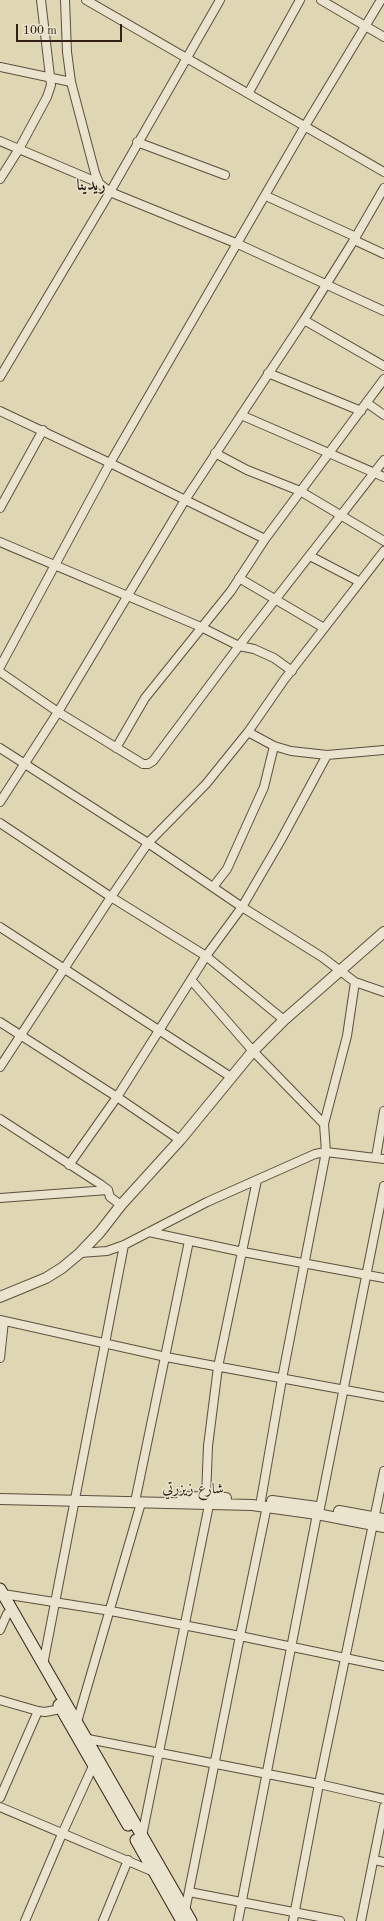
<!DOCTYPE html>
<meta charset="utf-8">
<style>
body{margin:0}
#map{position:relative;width:384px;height:1921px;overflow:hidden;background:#dfd6b3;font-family:"Old Standard TT",serif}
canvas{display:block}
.scale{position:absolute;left:16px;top:24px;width:106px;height:18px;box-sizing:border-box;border:2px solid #332118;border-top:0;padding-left:5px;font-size:12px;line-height:14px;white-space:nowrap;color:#332118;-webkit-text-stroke:3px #eae4ce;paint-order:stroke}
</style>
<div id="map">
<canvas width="384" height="1921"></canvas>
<div class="scale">100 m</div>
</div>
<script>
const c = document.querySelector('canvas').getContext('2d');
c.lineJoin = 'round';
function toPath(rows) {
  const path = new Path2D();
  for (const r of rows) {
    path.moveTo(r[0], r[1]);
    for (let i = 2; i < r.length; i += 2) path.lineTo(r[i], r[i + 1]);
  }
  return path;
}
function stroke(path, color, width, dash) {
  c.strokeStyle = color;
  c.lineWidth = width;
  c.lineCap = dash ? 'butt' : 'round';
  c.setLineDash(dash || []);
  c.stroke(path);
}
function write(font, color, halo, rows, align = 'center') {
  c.font = font + ' "Old Standard TT",Amiri,serif';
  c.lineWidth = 3;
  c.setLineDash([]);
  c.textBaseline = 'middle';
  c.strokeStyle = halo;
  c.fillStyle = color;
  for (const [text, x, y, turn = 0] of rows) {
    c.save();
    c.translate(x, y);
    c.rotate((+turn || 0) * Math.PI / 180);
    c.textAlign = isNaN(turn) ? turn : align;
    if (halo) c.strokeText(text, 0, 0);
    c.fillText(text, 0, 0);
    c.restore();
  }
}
const minor = toPath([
 [65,0,67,52,71,82,95,173,99,183],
 [86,0,384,172],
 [321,0,384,37],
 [0,67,71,82],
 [249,92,300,0],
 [0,141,99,183,110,192,238,244,384,311],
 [137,142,225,175],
 [0,179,19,149,47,97,51,85,41,0],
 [266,196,356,237],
 [354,240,384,254],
 [304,320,384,366],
 [268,373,361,411],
 [0,377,110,192,220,0],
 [367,403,384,415],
 [0,411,110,463,265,539],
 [241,415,384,477],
 [215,453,247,470,300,491,384,541],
 [0,508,43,430],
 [0,542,201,627,239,646,254,649,274,658,292,671],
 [310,556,360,582],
 [239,578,324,628],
 [0,667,110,463,305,126,381,0],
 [0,672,58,712,143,764,148,764,153,761,239,646,384,460],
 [248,732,274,746,291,751,327,755,384,750],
 [0,748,148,843,242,907,322,957,355,982,384,992],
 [116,748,145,698,231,591,265,539,384,379],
 [0,802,58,712,185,500,304,320,354,240,384,188],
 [0,823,111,897,206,956,284,1020],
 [213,887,227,869,264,787,274,746],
 [0,927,231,1077],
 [192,981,253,1051,324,1124],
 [0,1022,117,1097,180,1140],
 [0,1067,111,897,148,843,206,784,248,732,284,680,384,551],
 [0,1119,100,1184,108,1190,110,1197,121,1205],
 [376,1157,384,1111],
 [69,1165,117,1097,206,956,242,907,281,840,327,755],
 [0,1198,108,1190],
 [149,1232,243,1252,384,1278],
 [80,1253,107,1251,124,1245,207,1202,315,1154,326,1152,384,1159],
 [0,1320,166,1357,384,1397],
 [0,1358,4,1321],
 [136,1497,189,1241],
 [206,1497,208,1446,218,1367,257,1180],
 [261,1500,282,1379,326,1152,324,1124,347,1036,355,982],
 [320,1508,384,1186],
 [3,1594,111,1611,240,1636,384,1666],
 [0,1630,7,1614],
 [43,1665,124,1245],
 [0,1700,38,1711,45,1712,61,1709],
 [77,1722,141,1503],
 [88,1739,319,1784,384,1799],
 [0,1798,38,1711],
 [0,1807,154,1872],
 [142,1836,209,1505],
 [374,1860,384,1862],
 [189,1892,340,1921],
 [185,1911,240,1636,267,1506],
 [25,1921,62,1834,93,1766],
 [103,1921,128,1860],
 [238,1921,317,1514],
 [293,1921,319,1784,384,1471],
 [361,1921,384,1807]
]);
const tertiary = toPath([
 [0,1297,46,1278,62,1268,80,1253,100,1232,121,1205,180,1140,253,1051,284,1020,384,932],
 [182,1497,226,1498],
 [0,1499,252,1505,317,1514,384,1527],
 [272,1501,317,1507],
 [339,1511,384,1519]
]);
const secondary = toPath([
 [0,1589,191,1921],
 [59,1705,128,1825],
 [136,1840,182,1921]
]);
stroke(minor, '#5e4e3f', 10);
stroke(tertiary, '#5e4e3f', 12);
stroke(secondary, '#332118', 13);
stroke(minor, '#eae4ce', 8);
stroke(tertiary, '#eae4ce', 10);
stroke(secondary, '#eae4ce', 11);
write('15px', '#332118', '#eae4ce', [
 ["شارع زيزرتي",193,1489,1]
]);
write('bold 16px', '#332118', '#eae4ce', [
 ["ريدينا",91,186]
]);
</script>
